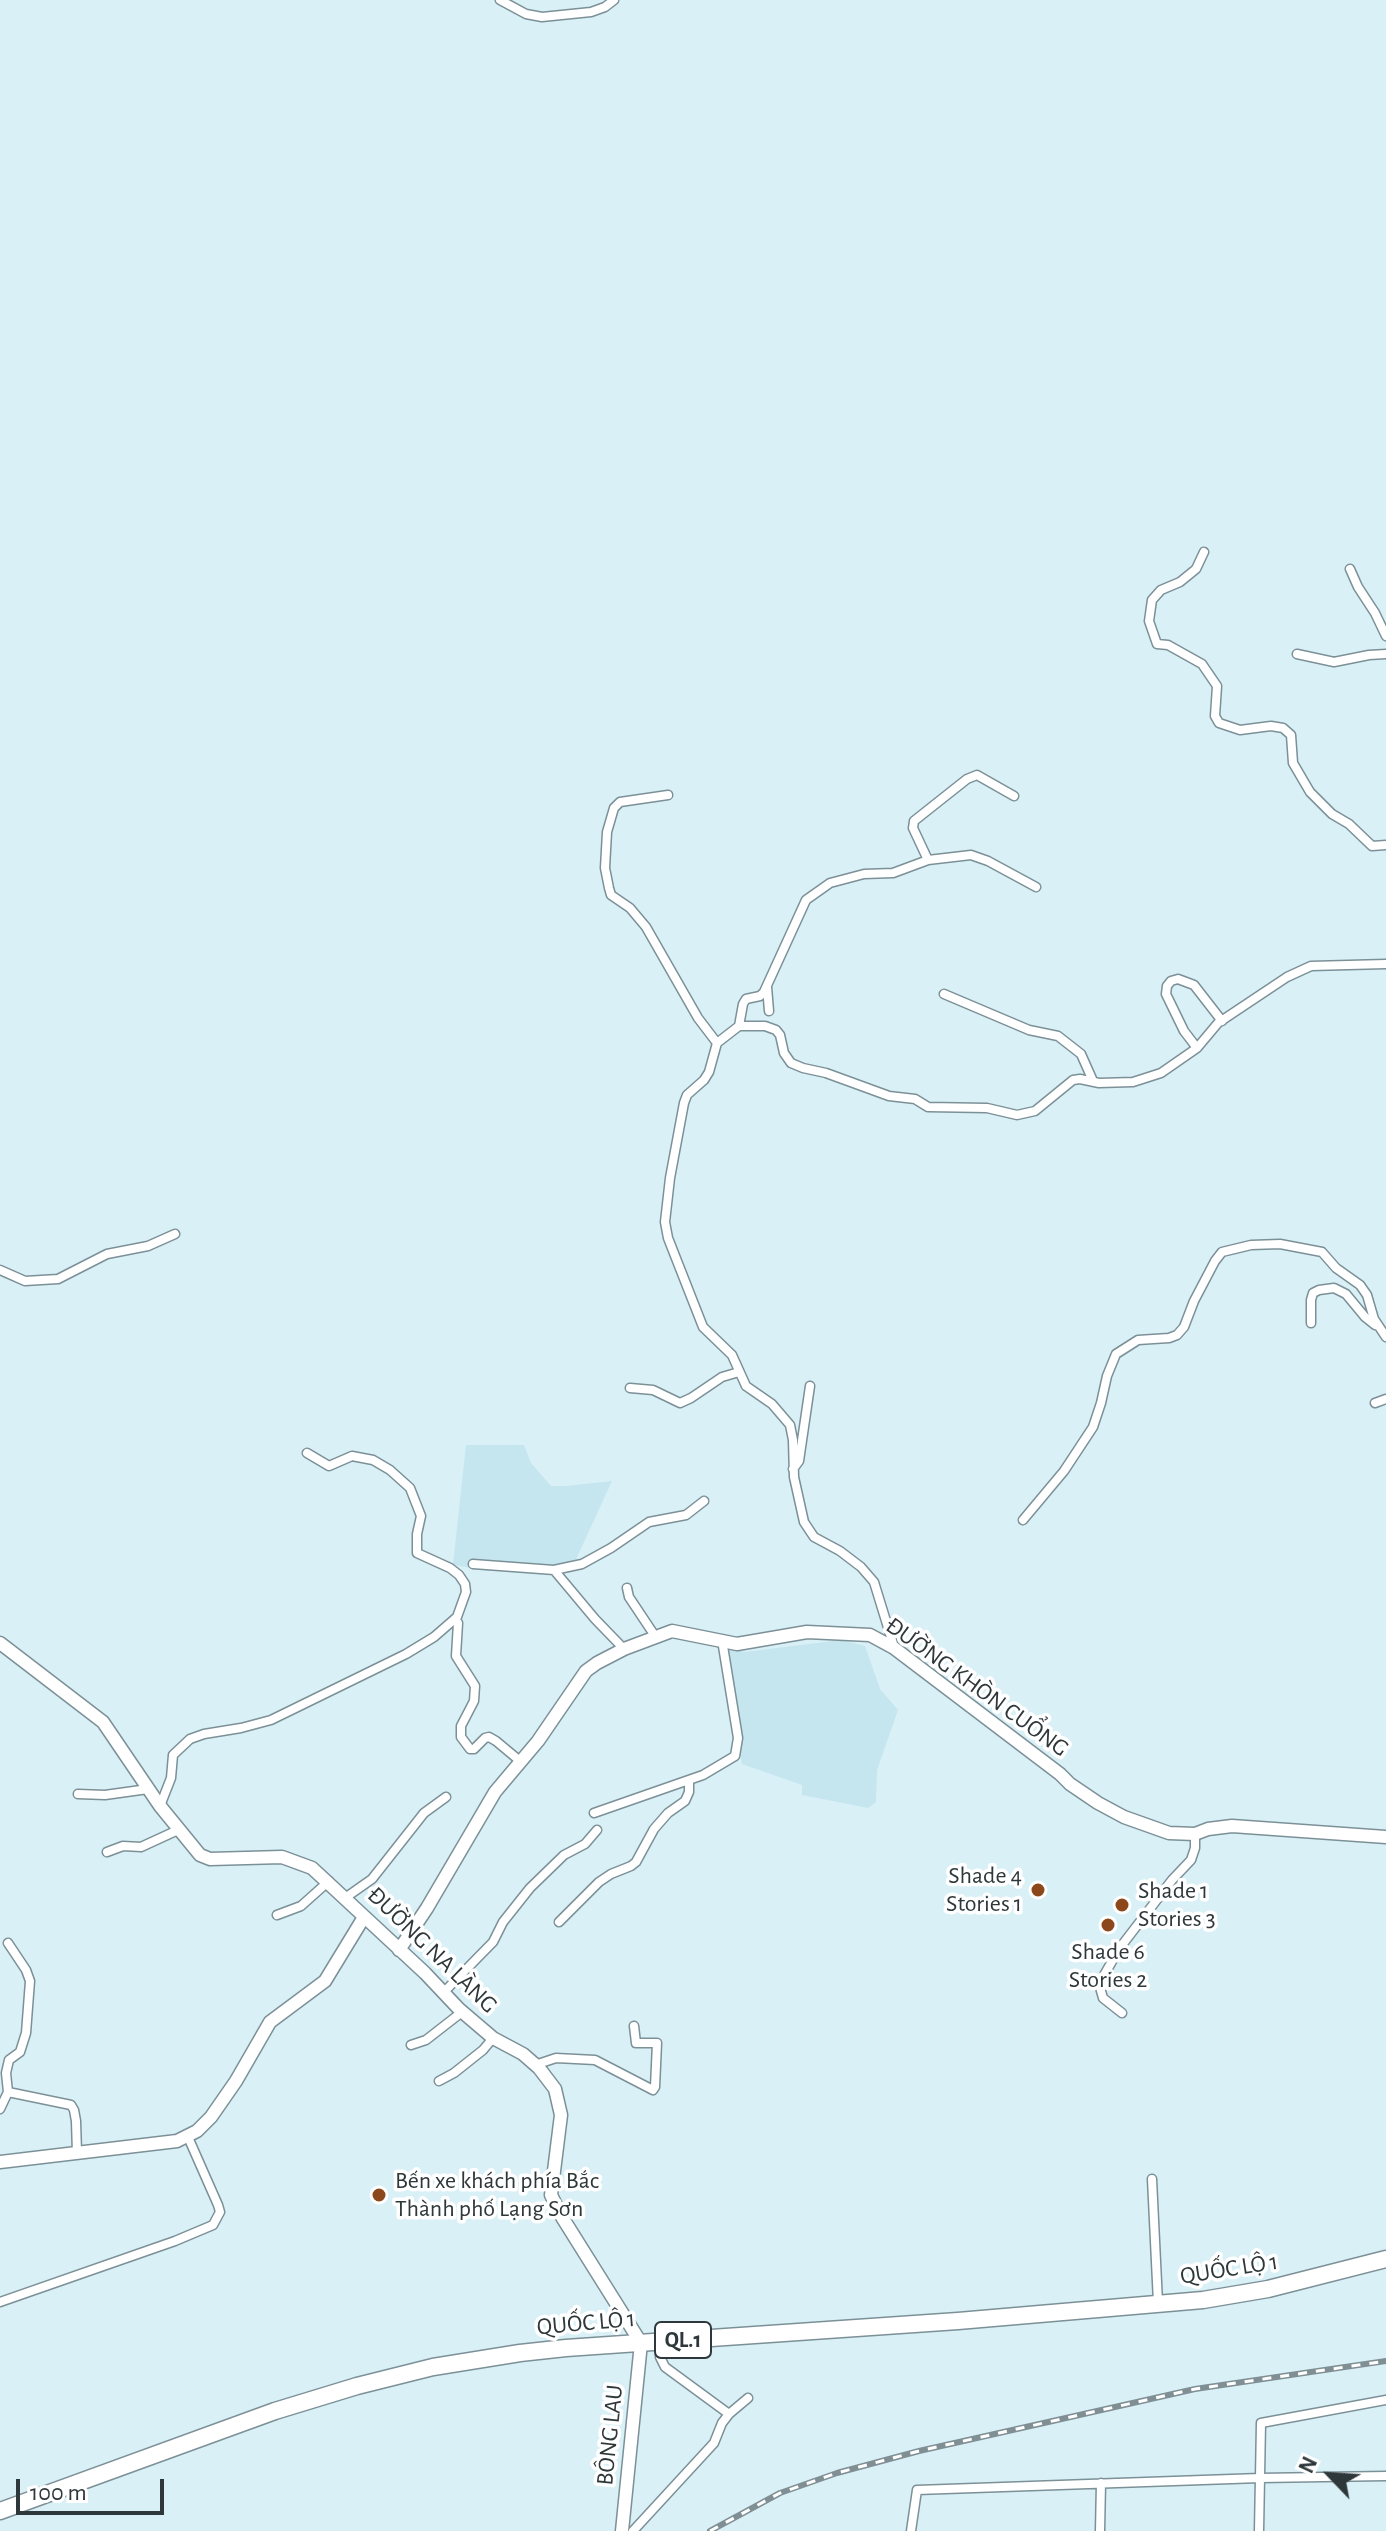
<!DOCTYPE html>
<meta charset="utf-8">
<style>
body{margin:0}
#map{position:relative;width:1386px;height:2531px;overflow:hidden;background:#d9f0f7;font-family:"Alegreya Sans",sans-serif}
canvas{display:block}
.north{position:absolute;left:1290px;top:2435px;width:80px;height:80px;-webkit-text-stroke:6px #fff;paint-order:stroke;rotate:295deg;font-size:22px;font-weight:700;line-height:32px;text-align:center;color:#2e373a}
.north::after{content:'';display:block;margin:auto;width:28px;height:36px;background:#2e373a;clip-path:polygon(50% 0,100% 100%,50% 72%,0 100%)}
.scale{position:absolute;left:16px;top:2479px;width:148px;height:36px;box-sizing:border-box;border:4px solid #2e373a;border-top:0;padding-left:10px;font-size:24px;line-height:28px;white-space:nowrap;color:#2e373a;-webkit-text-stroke:6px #fff;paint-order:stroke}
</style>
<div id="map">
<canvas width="1386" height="2531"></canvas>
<div class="north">N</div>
<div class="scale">100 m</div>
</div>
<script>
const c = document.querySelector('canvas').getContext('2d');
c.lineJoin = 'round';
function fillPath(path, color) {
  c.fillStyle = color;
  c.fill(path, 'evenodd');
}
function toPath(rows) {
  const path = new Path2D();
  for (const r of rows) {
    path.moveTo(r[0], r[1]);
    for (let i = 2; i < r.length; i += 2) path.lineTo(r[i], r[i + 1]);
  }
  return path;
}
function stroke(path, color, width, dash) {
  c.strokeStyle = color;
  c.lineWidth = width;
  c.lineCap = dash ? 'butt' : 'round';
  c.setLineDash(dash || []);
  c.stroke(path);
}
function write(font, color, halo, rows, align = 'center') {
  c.font = font + ' "Alegreya Sans",sans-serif';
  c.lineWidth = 7;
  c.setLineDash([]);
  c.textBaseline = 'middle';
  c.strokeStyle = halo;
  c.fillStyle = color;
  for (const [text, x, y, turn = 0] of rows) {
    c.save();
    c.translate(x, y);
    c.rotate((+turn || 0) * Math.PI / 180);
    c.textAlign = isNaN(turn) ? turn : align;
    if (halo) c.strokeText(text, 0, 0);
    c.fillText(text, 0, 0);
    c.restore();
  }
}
fillPath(toPath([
 [466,1445,524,1445,531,1463,551,1486,566,1486,612,1481,573,1566,499,1569,490,1571,453,1565],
 [841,1640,865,1646,880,1689,898,1710,877,1770,876,1802,868,1808,802,1795,802,1785,742,1764,725,1648,745,1652]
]), '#c5e5ef');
const street = toPath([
 [500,0,526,14,542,17,591,12,605,7,614,0],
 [1204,552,1196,569,1180,582,1161,590,1152,600,1149,621,1157,644,1168,645,1202,664,1217,686,1215,716,1219,723,1240,730,1271,726,1283,728,1291,735,1293,763,1310,792,1332,814,1349,824,1372,846,1386,845],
 [1350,569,1358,587,1375,613,1386,636],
 [1297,654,1334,662,1369,655,1386,654],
 [668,795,620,802,614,808,607,832,605,868,609,888,611,895,630,908,646,927,698,1018,717,1043],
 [928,860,913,828,914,821,967,779,977,775,1014,796],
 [767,987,769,1011],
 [944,994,1029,1030,1058,1036,1081,1054,1093,1081],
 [739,1026,743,1004,746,999,760,996,764,992,806,900,830,883,864,874,893,873,928,860,971,855,988,861,1036,887],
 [1197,1048,1184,1031,1166,994,1167,986,1171,981,1178,979,1194,985,1222,1021],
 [0,1270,25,1281,58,1279,107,1254,148,1246,175,1234],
 [1311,1323,1311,1300,1313,1293,1319,1290,1334,1288,1346,1294,1365,1317,1375,1325],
 [630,1388,653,1390,680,1403,691,1398,722,1377,739,1372],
 [1375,1403,1386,1399],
 [793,1469,799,1461,810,1386],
 [1023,1520,1064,1471,1093,1427,1101,1403,1107,1376,1116,1354,1138,1340,1169,1338,1177,1335,1184,1327,1194,1301,1215,1261,1222,1252,1251,1245,1280,1244,1322,1252,1336,1268,1360,1285,1367,1295,1374,1319,1386,1337],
 [473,1564,554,1570,595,1619,624,1649],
 [554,1570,582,1564,611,1548,649,1522,686,1515,704,1501],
 [627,1588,629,1597,655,1636],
 [455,1619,458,1623,456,1656,475,1686,474,1701,461,1726,461,1737,470,1749,474,1749,485,1738,489,1737,496,1741,520,1761],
 [894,1647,874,1582,861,1567,840,1551,814,1537,804,1522,794,1477,793,1440,790,1425,772,1404,746,1386,732,1355,703,1327,668,1238,665,1222,670,1178,684,1103,687,1095,704,1080,709,1072,717,1043,739,1026,765,1026,776,1030,780,1035,784,1053,791,1063,803,1068,826,1073,889,1096,915,1099,928,1107,987,1108,1017,1115,1035,1111,1073,1080,1080,1079,1099,1083,1133,1082,1161,1073,1197,1048,1218,1023,1287,977,1311,966,1386,964],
 [78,1794,105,1795,148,1789],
 [160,1806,171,1778,173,1755,190,1739,204,1734,241,1728,271,1720,406,1654,434,1637,457,1617,466,1592,465,1584,459,1575,450,1568,417,1553,417,1534,421,1516,410,1488,390,1470,373,1460,352,1456,329,1466,307,1453],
 [594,1813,703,1775,735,1756,738,1738,722,1640],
 [107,1852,123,1846,141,1847,178,1830],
 [345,1898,372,1879,424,1813,446,1797],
 [277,1915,301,1906,329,1881],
 [559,1922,599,1882,611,1874,631,1866,636,1862,654,1829,668,1813,685,1801,689,1792,689,1780],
 [443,1993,493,1942,503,1922,530,1888,564,1855,585,1844,597,1830],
 [1122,2013,1103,1998,1099,1984,1119,1949,1172,1880,1191,1860,1195,1848,1195,1834],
 [411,2045,426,2040,462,2012],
 [535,2065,556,2058,595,2060,653,2090,655,2087,657,2043,636,2043,634,2026],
 [439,2081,454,2073,483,2050,493,2038],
 [8,2092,71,2105,74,2110,76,2121,77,2153],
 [0,2109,8,2092,6,2073,9,2060,20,2052,26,2033,30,1981,26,1970,8,1943],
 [1152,2179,1158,2303],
 [0,2302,175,2241,213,2225,220,2212,218,2205,188,2137],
 [662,2341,660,2357,665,2367,729,2414],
 [633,2531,714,2443,722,2423,729,2414,748,2398],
 [911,2531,917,2490,1260,2478,1386,2476],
 [1100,2531,1101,2483],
 [1259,2531,1261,2423,1386,2400]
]);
const secondary = toPath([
 [0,1643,103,1722,160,1806,200,1855,210,1859,282,1857,312,1868,425,1973,459,2009,493,2038,523,2054,539,2068,555,2089,561,2115,551,2195,562,2217,641,2343,622,2531],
 [399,1950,427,1908,495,1792,538,1741,586,1671,597,1663,624,1649,672,1631,737,1644,807,1632,870,1635,894,1648,1060,1774,1070,1784,1098,1803,1124,1817,1169,1833,1195,1834,1208,1829,1232,1826,1386,1837],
 [0,2162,177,2141,197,2131,211,2117,236,2081,270,2022,325,1981,364,1917]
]);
const highway = toPath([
 [0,2511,275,2411,357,2386,433,2367,520,2353,566,2348,958,2321,1203,2300,1268,2289,1386,2259]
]);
stroke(street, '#7c9097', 11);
stroke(secondary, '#7c9097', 15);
stroke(highway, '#7c9097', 19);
stroke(street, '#fff', 8);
stroke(secondary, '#fff', 12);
stroke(highway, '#fff', 16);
const rail = toPath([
 [710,2531,780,2493,837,2473,919,2451,1195,2389,1386,2361]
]);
stroke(rail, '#7f8f94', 6);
stroke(rail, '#fff', 3, [9]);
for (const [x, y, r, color] of [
 [1038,1890,8,"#8c481b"],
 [1122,1905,8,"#8c481b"],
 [1108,1925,8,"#8c481b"],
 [379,2195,8,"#8c481b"]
]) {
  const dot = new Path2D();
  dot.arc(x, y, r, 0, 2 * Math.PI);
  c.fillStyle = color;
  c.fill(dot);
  stroke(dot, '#fff', 3);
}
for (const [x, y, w] of [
 [683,2340,56]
]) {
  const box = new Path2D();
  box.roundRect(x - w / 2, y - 18, w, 36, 6);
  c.fillStyle = '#fff';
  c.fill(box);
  stroke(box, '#2e373a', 2);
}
write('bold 22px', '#2e373a', null, [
 ["QL.1",683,2340]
]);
write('24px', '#2e373a', '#fff', [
 ["ĐƯỜNG KHÒN CUỔNG",977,1687,36],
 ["ĐƯỜNG NA LÀNG",432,1950,44],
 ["QUỐC LỘ 1",1229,2269,-9],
 ["QUỐC LỘ 1",586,2323,-5],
 ["BÔNG LAU",610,2435,-84]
]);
write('24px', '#2e373a', '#fff', [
 ["Shade 4",1022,1876,"right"],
 ["Stories 1",1022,1904,"right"],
 ["Shade 1",1138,1891],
 ["Stories 3",1138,1919],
 ["Shade 6",1108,1952,"center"],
 ["Stories 2",1108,1980,"center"],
 ["Bến xe khách phía Bắc",395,2181],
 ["Thành phố Lạng Sơn",395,2209]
], 'left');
</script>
